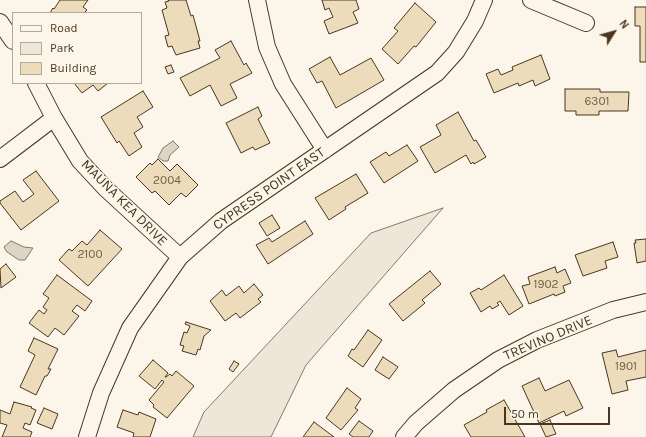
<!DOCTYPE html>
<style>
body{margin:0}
#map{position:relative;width:646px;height:437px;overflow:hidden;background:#fbf6e9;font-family:Karla,sans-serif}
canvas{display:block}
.legend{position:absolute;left:12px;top:12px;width:130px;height:72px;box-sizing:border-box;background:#fbf6e9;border:1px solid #b4a999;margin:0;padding:5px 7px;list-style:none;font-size:12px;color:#4a3520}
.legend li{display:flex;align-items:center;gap:8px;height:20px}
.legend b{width:20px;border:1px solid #b4a999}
.north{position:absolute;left:594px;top:12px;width:40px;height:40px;-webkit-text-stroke:3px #fbf6e9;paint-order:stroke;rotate:53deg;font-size:11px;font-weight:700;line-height:16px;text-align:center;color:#4a3520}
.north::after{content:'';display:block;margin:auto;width:14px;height:18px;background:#4a3520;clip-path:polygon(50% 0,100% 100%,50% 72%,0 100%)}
.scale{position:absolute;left:504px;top:407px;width:106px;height:18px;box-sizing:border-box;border:2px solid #4a3520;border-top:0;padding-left:5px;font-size:12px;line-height:14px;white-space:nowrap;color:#4a3520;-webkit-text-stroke:3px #fbf6e9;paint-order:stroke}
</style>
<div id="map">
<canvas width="646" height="437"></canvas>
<ul class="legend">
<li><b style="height:5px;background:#fbf6e9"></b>Road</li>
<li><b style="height:11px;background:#ede6d9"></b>Park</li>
<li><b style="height:11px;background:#ecdcbc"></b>Building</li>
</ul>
<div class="north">N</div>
<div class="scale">50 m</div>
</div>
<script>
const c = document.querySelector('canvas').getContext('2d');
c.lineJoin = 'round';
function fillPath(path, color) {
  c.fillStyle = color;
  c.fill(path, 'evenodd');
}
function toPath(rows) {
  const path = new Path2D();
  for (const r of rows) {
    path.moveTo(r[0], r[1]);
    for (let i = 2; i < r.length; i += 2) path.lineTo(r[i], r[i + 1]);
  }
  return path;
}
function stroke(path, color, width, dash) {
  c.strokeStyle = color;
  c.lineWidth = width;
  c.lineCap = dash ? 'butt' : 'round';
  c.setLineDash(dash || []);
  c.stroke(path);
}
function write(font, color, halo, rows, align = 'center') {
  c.font = font + ' Karla,sans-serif';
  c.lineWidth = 3;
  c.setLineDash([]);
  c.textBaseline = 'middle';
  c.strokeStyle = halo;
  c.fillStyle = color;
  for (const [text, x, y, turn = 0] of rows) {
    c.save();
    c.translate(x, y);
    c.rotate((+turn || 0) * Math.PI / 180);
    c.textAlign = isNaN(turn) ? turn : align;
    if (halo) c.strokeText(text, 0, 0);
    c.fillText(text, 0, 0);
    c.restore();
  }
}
const green = toPath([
 [443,208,306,365,271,437,193,437,204,412,371,233,443,208]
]);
fillPath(green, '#ede6d9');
stroke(green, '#887966', 1);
const water = toPath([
 [173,141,179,147,170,155,168,161,163,161,158,157,163,148,173,141],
 [11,241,24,247,33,248,25,260,19,260,7,252,5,249,4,247,11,241]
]);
fillPath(water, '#dcd4c6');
stroke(water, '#887966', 1);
const building = toPath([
 [60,0,88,0,83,7,87,10,84,13,50,13,53,8,54,9,60,0],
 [168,0,186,0,191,16,193,15,200,41,198,41,200,48,176,55,172,46,168,47,165,36,169,35,162,10,167,8,165,2,169,1,168,0],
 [322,0,356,0,359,9,353,12,358,23,329,34,324,21,333,17,329,8,325,10,322,0],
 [415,3,436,22,416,47,414,46,398,64,382,49,398,31,394,28,415,3],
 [635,7,646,7,646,62,640,62,640,26,635,26,635,7],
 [231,41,244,65,246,63,252,73,230,84,237,98,221,106,210,85,190,96,180,78,220,58,215,50,231,41],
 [541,55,550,79,535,86,533,80,519,86,518,83,494,93,486,74,498,69,501,75,513,70,512,67,541,55],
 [330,57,340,75,371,58,384,80,336,108,322,81,317,83,309,69,330,57],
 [171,65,174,72,168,74,165,67,171,65],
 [74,83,108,83,98,91,93,85,82,93,74,83],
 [565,89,600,89,600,92,629,92,628,111,599,111,599,115,576,115,576,111,565,111,565,89],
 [143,91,153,107,137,117,143,127,134,133,142,147,129,156,119,141,117,143,101,117,143,91],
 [258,107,262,116,258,119,270,143,255,150,253,147,241,153,226,123,258,107],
 [458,112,474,141,476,140,486,157,474,164,473,162,471,164,466,155,435,173,420,147,441,135,436,125,458,112],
 [407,145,418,161,384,183,370,162,386,152,389,156,407,145],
 [158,159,170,171,177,164,198,185,186,197,181,193,169,205,155,191,152,193,136,177,150,163,152,165,158,159],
 [36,171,59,201,21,230,0,203,0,201,15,191,23,202,34,194,23,180,36,171],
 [356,174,368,193,345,207,346,209,329,220,315,198,356,174],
 [272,215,280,228,267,236,259,223,272,215],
 [305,221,313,234,268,264,256,245,269,238,272,242,305,221],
 [100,230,122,249,88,286,59,260,69,249,72,251,82,241,87,245,100,230],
 [646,239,646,261,637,263,634,243,636,243,635,240,646,239],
 [613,242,618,257,605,261,607,268,583,276,575,255,613,242],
 [6,264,16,277,1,288,0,269,6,264],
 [555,267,557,273,565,269,571,283,563,286,565,292,555,296,554,294,529,304,522,286,530,284,528,277,555,267],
 [430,271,441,284,422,300,425,303,403,321,389,304,430,271],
 [57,275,92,301,85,311,77,305,72,311,79,316,64,335,55,328,48,337,29,323,39,310,44,314,47,310,43,307,49,298,43,294,57,275],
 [504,275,523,306,509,315,500,301,497,303,499,305,492,309,490,306,481,312,470,293,479,288,481,290,504,275],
 [254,284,263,295,258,299,261,302,240,318,236,313,225,321,210,301,222,290,226,296,239,286,244,293,254,284],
 [186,322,211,330,204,336,200,350,198,349,196,355,182,351,184,346,180,345,184,332,187,333,190,326,185,324,186,322],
 [368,330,382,340,363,367,348,356,352,349,354,350,368,330],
 [34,338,58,349,48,369,51,369,47,376,45,376,36,395,20,387,35,355,28,351,34,338],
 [616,350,618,357,646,350,646,377,626,381,628,390,612,394,602,353,616,350],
 [383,357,398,367,389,379,375,370,383,357],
 [153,360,168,373,165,377,166,377,170,374,172,376,176,371,194,386,167,418,153,407,154,405,149,400,164,382,162,380,155,389,139,376,153,360],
 [234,361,239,364,233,372,229,369,234,361],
 [539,378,545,391,569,380,583,408,566,416,564,411,539,423,522,386,539,378],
 [347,388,361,399,355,408,358,410,341,430,326,418,347,388],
 [504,400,525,437,471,437,464,425,487,412,486,410,504,400],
 [14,402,32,407,31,408,36,410,30,425,25,423,23,428,32,432,30,437,2,437,7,425,0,423,0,410,10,414,14,402],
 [44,408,58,414,52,429,37,423,44,408],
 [123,410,138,415,139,412,156,419,150,437,133,437,134,433,117,427,123,410],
 [550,420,556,434,546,437,540,424,550,420],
 [359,421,373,431,369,437,353,437,349,434,359,421],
 [314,422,334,437,303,437,314,422]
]);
fillPath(building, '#ecdcbc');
stroke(building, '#4a3520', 1);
const minor = toPath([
 [257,0,267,47,283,84,325,150],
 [531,0,586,23],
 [0,22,13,41],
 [36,83,54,118,80,161,105,188,180,257],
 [0,159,54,118],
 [87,437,101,393,130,328,180,257,221,221,437,73,456,52,475,21,484,0],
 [404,437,416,423,454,390,498,360,537,340,613,310,646,302]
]);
stroke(minor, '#4a3520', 18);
stroke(minor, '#fbf6e9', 16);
write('12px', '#725f47', null, [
 ["6301",597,102],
 ["2004",167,181],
 ["2100",90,255],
 ["1902",546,285],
 ["1901",626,367]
]);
write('14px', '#4a3520', '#fbf6e9', [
 ["CYPRESS POINT EAST",269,189,-35],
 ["MAUNA KEA DRIVE",124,203,45],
 ["TREVINO DRIVE",548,338,-23]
]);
</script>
